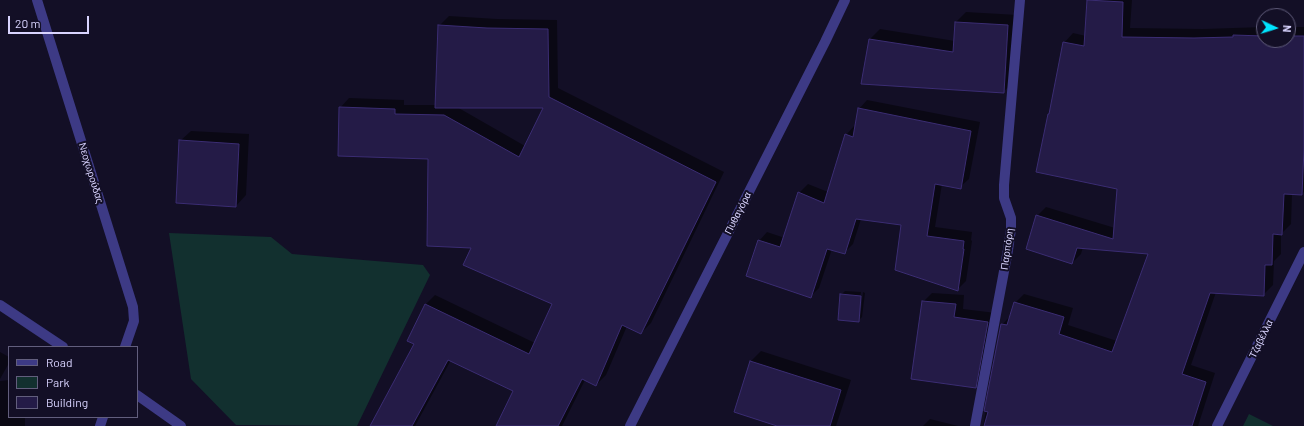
<!DOCTYPE html>
<meta charset="utf-8">
<style>
body{margin:0}
#map{position:relative;width:1304px;height:426px;overflow:hidden;background:#130f26;font-family:Barlow,sans-serif}
canvas{display:block}
.legend{position:absolute;left:8px;top:346px;width:130px;height:72px;box-sizing:border-box;background:#130f26;border:1px solid #625e7d;margin:0;padding:5px 7px;list-style:none;font-size:12px;color:#d9d4ff}
.legend li{display:flex;align-items:center;gap:8px;height:20px}
.legend b{width:20px;border:1px solid #625e7d}
.north{position:absolute;left:1256px;top:8px;width:40px;height:40px;box-sizing:border-box;background:#130f26;border:1px solid #625e7d;border-radius:50%;rotate:94deg;font-size:11px;font-weight:700;line-height:16px;text-align:center;color:#d9d4ff}
.north::after{content:'';display:block;margin:auto;width:14px;height:18px;background:#00e5ff;clip-path:polygon(50% 0,100% 100%,50% 72%,0 100%)}
.scale{position:absolute;left:8px;top:16px;width:81px;height:18px;box-sizing:border-box;border:2px solid #d9d4ff;border-top:0;padding-left:5px;font-size:12px;line-height:14px;white-space:nowrap;color:#d9d4ff;-webkit-text-stroke:3px #130f26;paint-order:stroke}
</style>
<div id="map">
<canvas width="1304" height="426"></canvas>
<ul class="legend">
<li><b style="height:5px;background:#3d3a85"></b>Road</li>
<li><b style="height:11px;background:#12302f"></b>Park</li>
<li><b style="height:11px;background:#241b47"></b>Building</li>
</ul>
<div class="north">N</div>
<div class="scale">20 m</div>
</div>
<script>
const c = document.querySelector('canvas').getContext('2d');
c.lineJoin = 'round';
function fillPath(path, color) {
  c.fillStyle = color;
  c.fill(path, 'evenodd');
}
function toPath(rows) {
  const path = new Path2D();
  for (const r of rows) {
    path.moveTo(r[0], r[1]);
    for (let i = 2; i < r.length; i += 2) path.lineTo(r[i], r[i + 1]);
  }
  return path;
}
function stroke(path, color, width, dash) {
  c.strokeStyle = color;
  c.lineWidth = width;
  c.lineCap = dash ? 'butt' : 'round';
  c.setLineDash(dash || []);
  c.stroke(path);
}
function write(font, color, halo, rows, align = 'center') {
  c.font = font + ' Barlow,sans-serif';
  c.lineWidth = 4;
  c.setLineDash([]);
  c.textBaseline = 'middle';
  c.strokeStyle = halo;
  c.fillStyle = color;
  for (const [text, x, y, turn = 0] of rows) {
    c.save();
    c.translate(x, y);
    c.rotate((+turn || 0) * Math.PI / 180);
    c.textAlign = isNaN(turn) ? turn : align;
    if (halo) c.strokeText(text, 0, 0);
    c.fillText(text, 0, 0);
    c.restore();
  }
}
fillPath(toPath([
 [169,233,271,237,292,254,423,265,430,275,357,426,236,425,191,379],
 [1249,414,1273,426,1243,426]
]), '#12302f');
fillPath(toPath([
 [1088,0,1132,0,1130,28,1203,29,1264,27,1264,40,1288,40,1288,27,1304,27,1304,192,1301,194,1292,194,1291,224,1281,234,1281,254,1274,261,1273,285,1263,295,1216,292,1191,365,1215,373,1198,426,983,426,1002,325,1011,315,1015,303,1024,294,1073,308,1068,325,1117,341,1149,253,1083,247,1081,254,1072,263,1037,216,1046,207,1115,228,1118,188,1049,114,1050,112,1064,43,1073,33,1086,36],
 [966,12,1018,15,1014,82,1003,92,870,39,880,29,955,41,956,22],
 [449,16,497,19,557,20,558,88,724,172,651,323,641,333,627,326,606,375,596,385,585,380,562,426,497,426,515,390,451,360,415,426,371,426,416,344,425,305,435,295,535,343,554,304,472,247,429,158,340,108,349,98,404,100,404,105,436,105,439,26],
 [457,107,545,107,525,146],
 [867,100,980,122,969,179,960,187,942,184,935,227,972,232,971,240,972,241,966,281,958,289,903,225,861,219,853,244,844,253,832,249,819,288,810,297,759,241,767,232,785,238,799,193,808,184,828,192,846,135,854,126,856,127,859,109],
 [191,131,249,134,246,195,236,206,180,141],
 [845,291,861,292,858,319,860,319,863,292,865,293,862,317,858,321,841,295],
 [932,293,964,295,963,309,996,313,984,378,975,387,923,302],
 [761,351,851,380,836,426,780,426,751,361],
 [0,352,9,357,9,363,0,379],
 [9,380,9,417,25,417,25,426,0,426,0,381],
 [930,419,958,426,923,426]
]), '#0007');
const building = toPath([
 [1087,0,1123,2,1122,37,1194,38,1233,37,1233,35,1264,36,1264,40,1288,40,1288,36,1304,36,1304,148,1302,195,1284,194,1282,235,1273,234,1272,265,1265,265,1264,296,1210,293,1182,374,1206,382,1192,426,984,426,988,412,984,411,1001,324,1007,325,1014,302,1064,317,1059,334,1112,352,1148,254,1077,248,1072,264,1026,249,1036,215,1113,239,1117,189,1036,172,1048,114,1049,114,1063,42,1084,46,1087,0],
 [955,22,1008,25,1004,93,861,84,869,39,953,52,955,22],
 [438,25,487,28,548,29,549,97,716,182,641,334,622,325,596,386,582,379,558,426,496,426,513,391,448,360,412,426,370,426,414,344,407,341,425,304,529,354,552,304,463,265,471,248,427,246,428,159,338,156,339,107,395,109,395,114,444,115,519,157,543,108,435,108,438,25],
 [858,108,971,131,961,189,935,184,927,236,964,241,963,249,964,249,958,291,895,270,901,225,856,219,845,254,827,249,811,298,746,276,758,240,780,247,798,192,824,203,845,134,853,137,858,108],
 [179,140,239,144,236,207,176,203,179,140],
 [840,294,861,296,859,322,838,320,840,294],
 [922,301,956,304,954,317,988,322,976,388,911,379,922,301],
 [750,361,841,390,830,426,777,426,734,412,750,361]
]);
fillPath(building, '#241b47');
stroke(building, '#3b2d73', 1);
stroke(toPath([
 [37,0,133,307,134,321,125,347],
 [630,426,825,42,845,0],
 [975,426,1008,250,1011,229,1011,218,1004,198,1004,185,1020,0],
 [1217,426,1304,252]
]), '#3d3a85', 10);
stroke(toPath([
 [0,305,63,347],
 [137,395,181,426],
 [100,426,103,417]
]), '#3d3a85', 10);
write('10px', '#d9d4ff', '#130f26', [
 ["Νεοχωρούδας",91,173,73],
 ["Πυθαγόρα",738,213,-63],
 ["Παρπόρη",1007,249,-82],
 ["Τζαβέλλα",1261,339,-64]
]);
</script>
